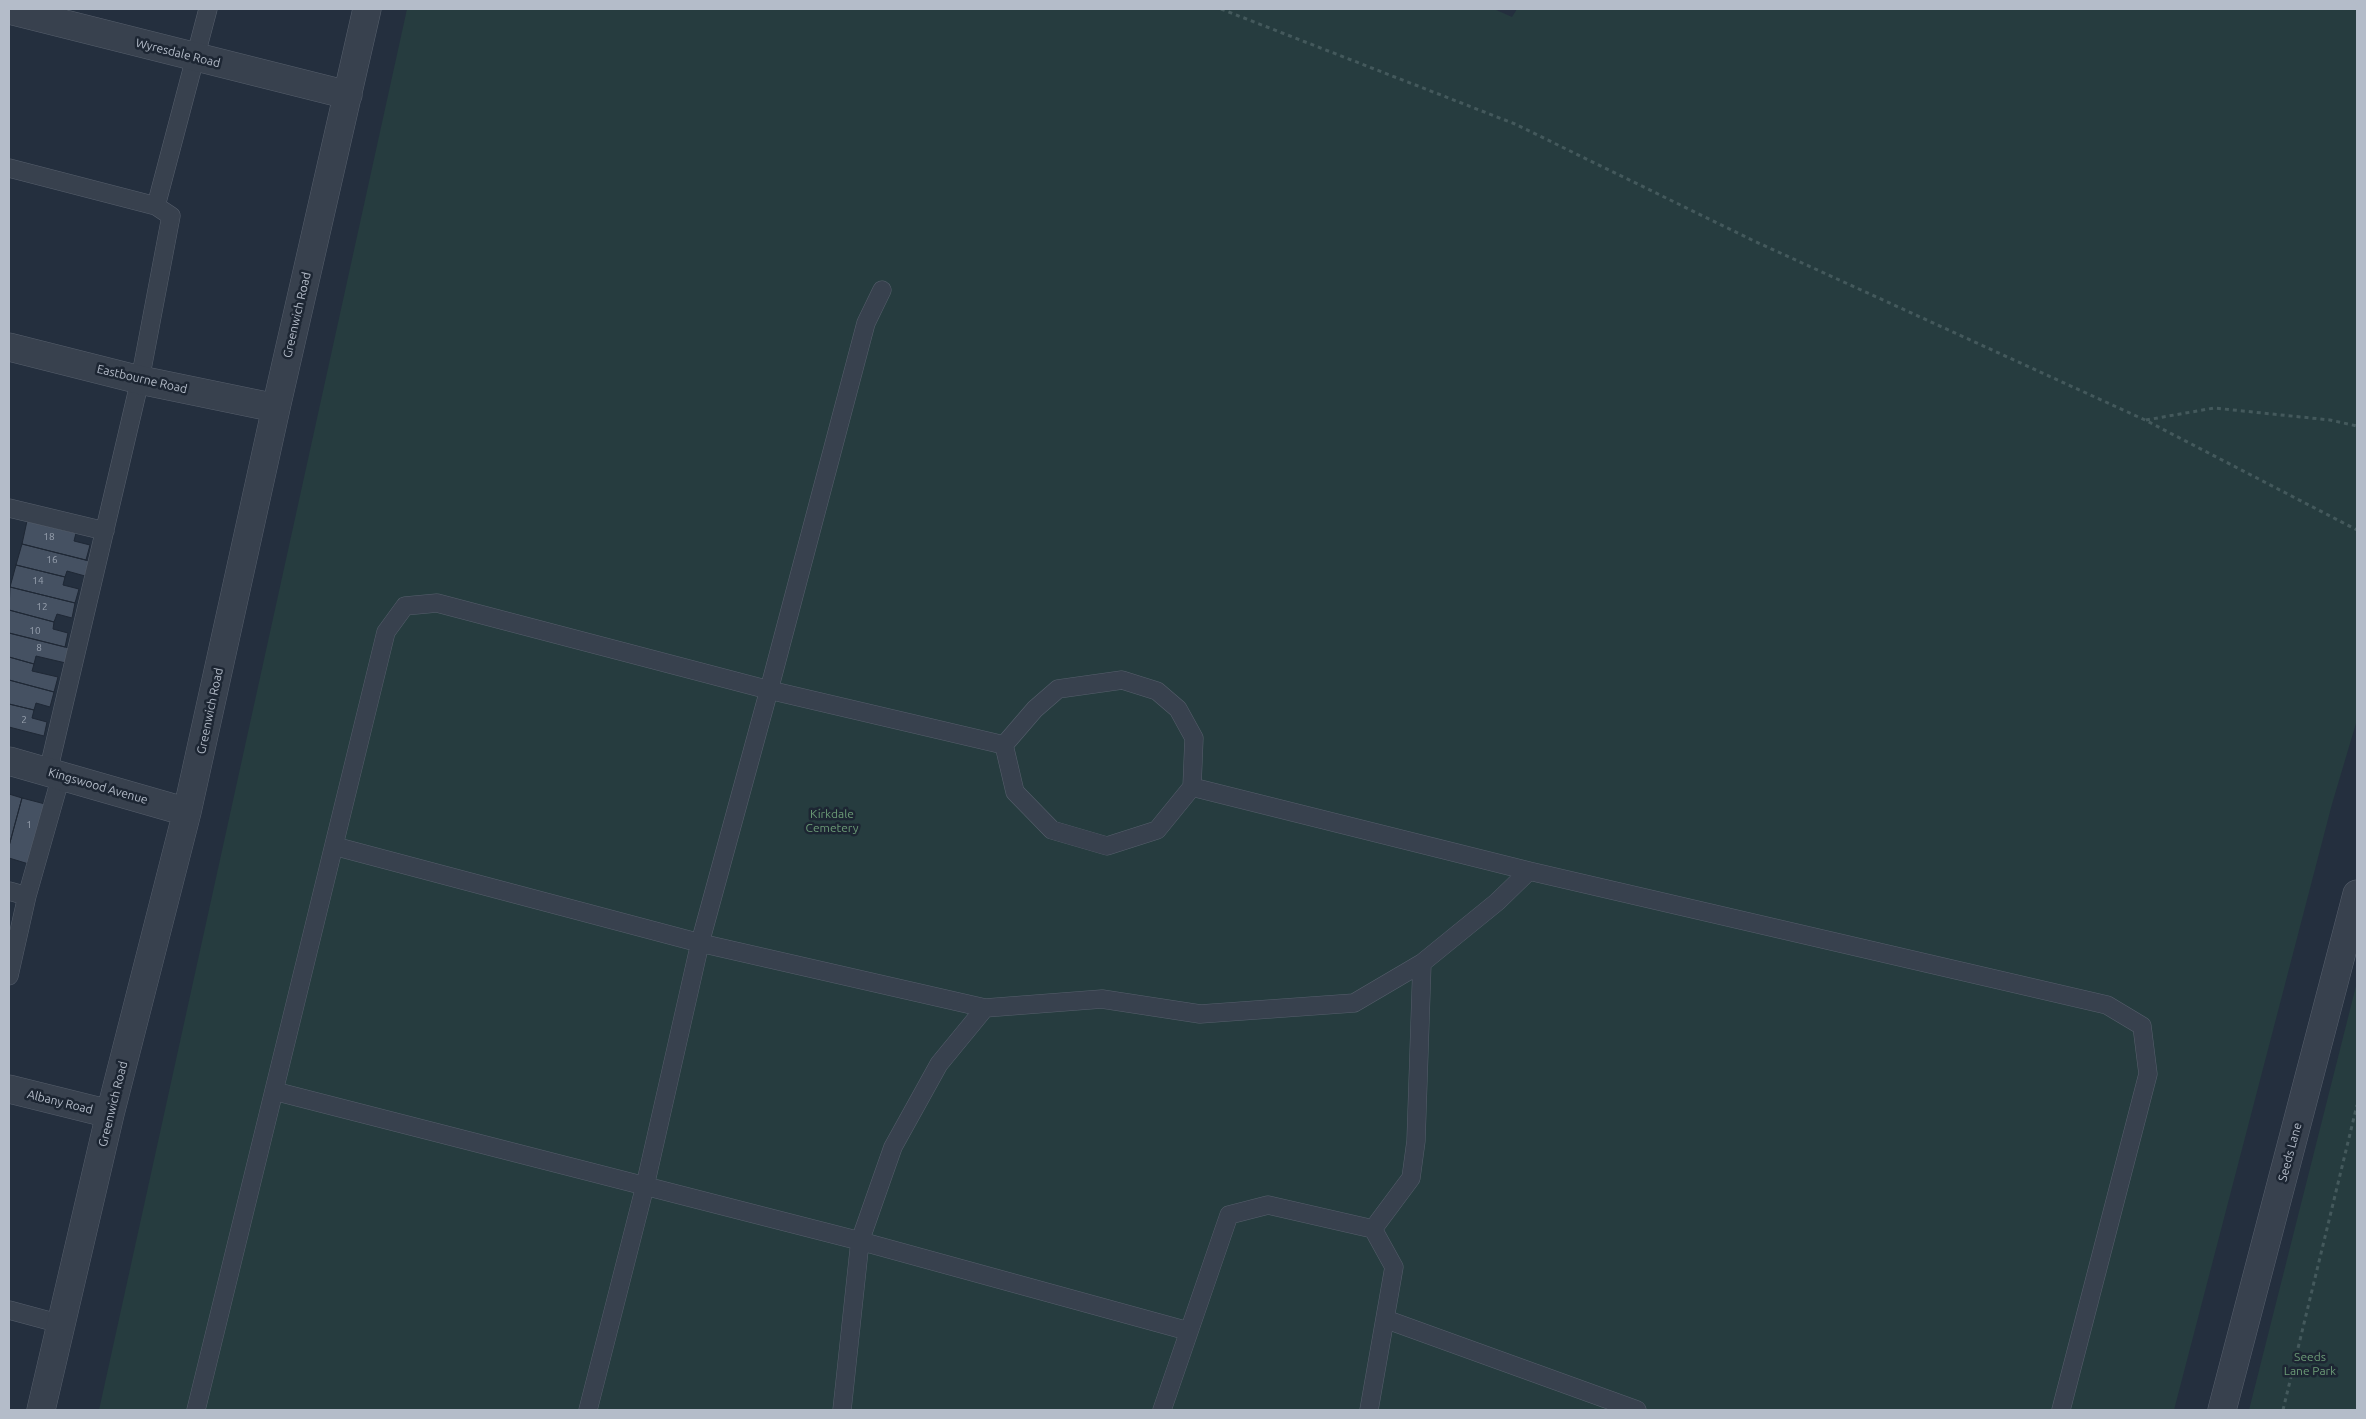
<!DOCTYPE html>
<style>
body{margin:0}
#map{position:relative;width:2366px;height:1419px;overflow:hidden;background:#242f3e;font-family:Ubuntu,sans-serif}
canvas{display:block}
.frame{position:absolute;inset:0;border:10px solid #b4bcc9;pointer-events:none}
</style>
<div id="map">
<canvas width="2366" height="1419"></canvas>
<div class="frame"></div>
</div>
<script>
const c = document.querySelector('canvas').getContext('2d');
c.lineJoin = 'round';
function fillPath(path, color) {
  c.fillStyle = color;
  c.fill(path, 'evenodd');
}
function toPath(rows) {
  const path = new Path2D();
  for (const r of rows) {
    path.moveTo(r[0], r[1]);
    for (let i = 2; i < r.length; i += 2) path.lineTo(r[i], r[i + 1]);
  }
  return path;
}
function stroke(path, color, width, dash) {
  c.strokeStyle = color;
  c.lineWidth = width;
  c.lineCap = dash ? 'butt' : 'round';
  c.setLineDash(dash || []);
  c.stroke(path);
}
function write(font, color, halo, rows, align = 'center') {
  c.font = font + ' Ubuntu,sans-serif';
  c.lineWidth = 5;
  c.setLineDash([]);
  c.textBaseline = 'middle';
  c.strokeStyle = halo;
  c.fillStyle = color;
  for (const [text, x, y, turn = 0] of rows) {
    c.save();
    c.translate(x, y);
    c.rotate((+turn || 0) * Math.PI / 180);
    c.textAlign = isNaN(turn) ? turn : align;
    if (halo) c.strokeText(text, 0, 0);
    c.fillText(text, 0, 0);
    c.restore();
  }
}
fillPath(toPath([
 [407,9,1494,9,1512,17,1517,9,2357,9,2357,720,2332,804,2174,1410,99,1410],
 [2357,982,2357,1410,2249,1410]
]), '#263c3f');
const building = toPath([
 [27,521,76,533,74,541,90,545,86,560,22,544,27,521],
 [22,544,89,561,85,576,67,571,65,577,16,565,22,544],
 [16,565,65,577,63,585,79,589,75,603,10,587,16,565],
 [10,587,75,603,72,618,57,614,54,622,9,610,10,587],
 [9,610,54,622,53,629,68,633,65,647,9,633,9,610],
 [9,633,73,649,70,664,36,656,34,664,9,657,9,633],
 [9,657,34,664,32,671,58,677,54,692,9,680,9,657],
 [9,680,54,692,50,707,36,703,34,710,9,704,9,680],
 [9,704,34,710,32,718,47,722,44,736,9,727,9,704],
 [9,794,22,798,9,846,9,794],
 [22,798,49,805,32,865,9,858,9,846,22,798]
]);
fillPath(building, '#455162');
stroke(building, '#1f2835', 1);
const service = toPath([
 [9,168,156,206],
 [9,508,105,531],
 [1004,745,1035,709,1058,689,1122,680,1157,691,1178,709,1194,738,1192,787],
 [48,772,140,380,171,216,156,206,208,9],
 [334,846,700,943,985,1008],
 [1529,871,2107,1005,2142,1026,2148,1074,2061,1410],
 [9,891,27,896,9,976],
 [27,896,61,776],
 [274,1091,860,1241,1188,1331],
 [1373,1229,1411,1178,1416,1141,1422,963],
 [9,1310,61,1324],
 [1385,1319,1637,1410],
 [196,1410,386,632,405,606,437,603,769,690,866,323,882,290],
 [588,1410,645,1186,700,943,769,690,1004,745,1015,792,1052,830,1107,846,1157,830,1192,787,1529,871,1497,902,1422,963,1354,1003,1200,1014,1102,999,985,1008,939,1064,893,1147,860,1241,842,1410],
 [1162,1410,1229,1215,1268,1205,1373,1229,1394,1267,1369,1410]
]);
const minor = toPath([
 [9,10,348,95],
 [9,347,140,380,276,408],
 [9,761,187,812],
 [9,1089,110,1114],
 [41,1410,110,1114,187,812,276,408,367,9],
 [2222,1410,2357,894]
]);
stroke(service, '#565f6c', 19);
stroke(minor, '#565f6c', 29);
stroke(toPath([
 [1221,9,1515,124,1752,240,2145,420,2357,530],
 [2146,420,2214,408,2330,420,2357,426],
 [2283,1410,2357,1105]
]), '#44595c', 3, [4, 4]);
stroke(service, '#38414e', 18);
stroke(minor, '#38414e', 28);
write('10px', '#98a1af', null, [
 ["18",49,537],
 ["16",52,560],
 ["14",38,581],
 ["12",42,607],
 ["10",35,631],
 ["8",39,648],
 ["2",24,720],
 ["1",29,825]
]);
write('12px', '#b4bcc9', '#1d2633', [
 ["Wyresdale Road",178,53,14],
 ["Greenwich Road",297,315,-77],
 ["Eastbourne Road",142,379,13],
 ["Greenwich Road",210,711,-78],
 ["Kingswood Avenue",98,786,16],
 ["Albany Road",60,1102,14],
 ["Greenwich Road",113,1104,-76],
 ["Seeds Lane",2290,1152,-75]
]);
write('12px', '#6b9a76', '#1d2633', [
 ["Kirkdale",832,814],
 ["Cemetery",832,828],
 ["Seeds",2310,1357],
 ["Lane Park",2310,1371]
]);
</script>
